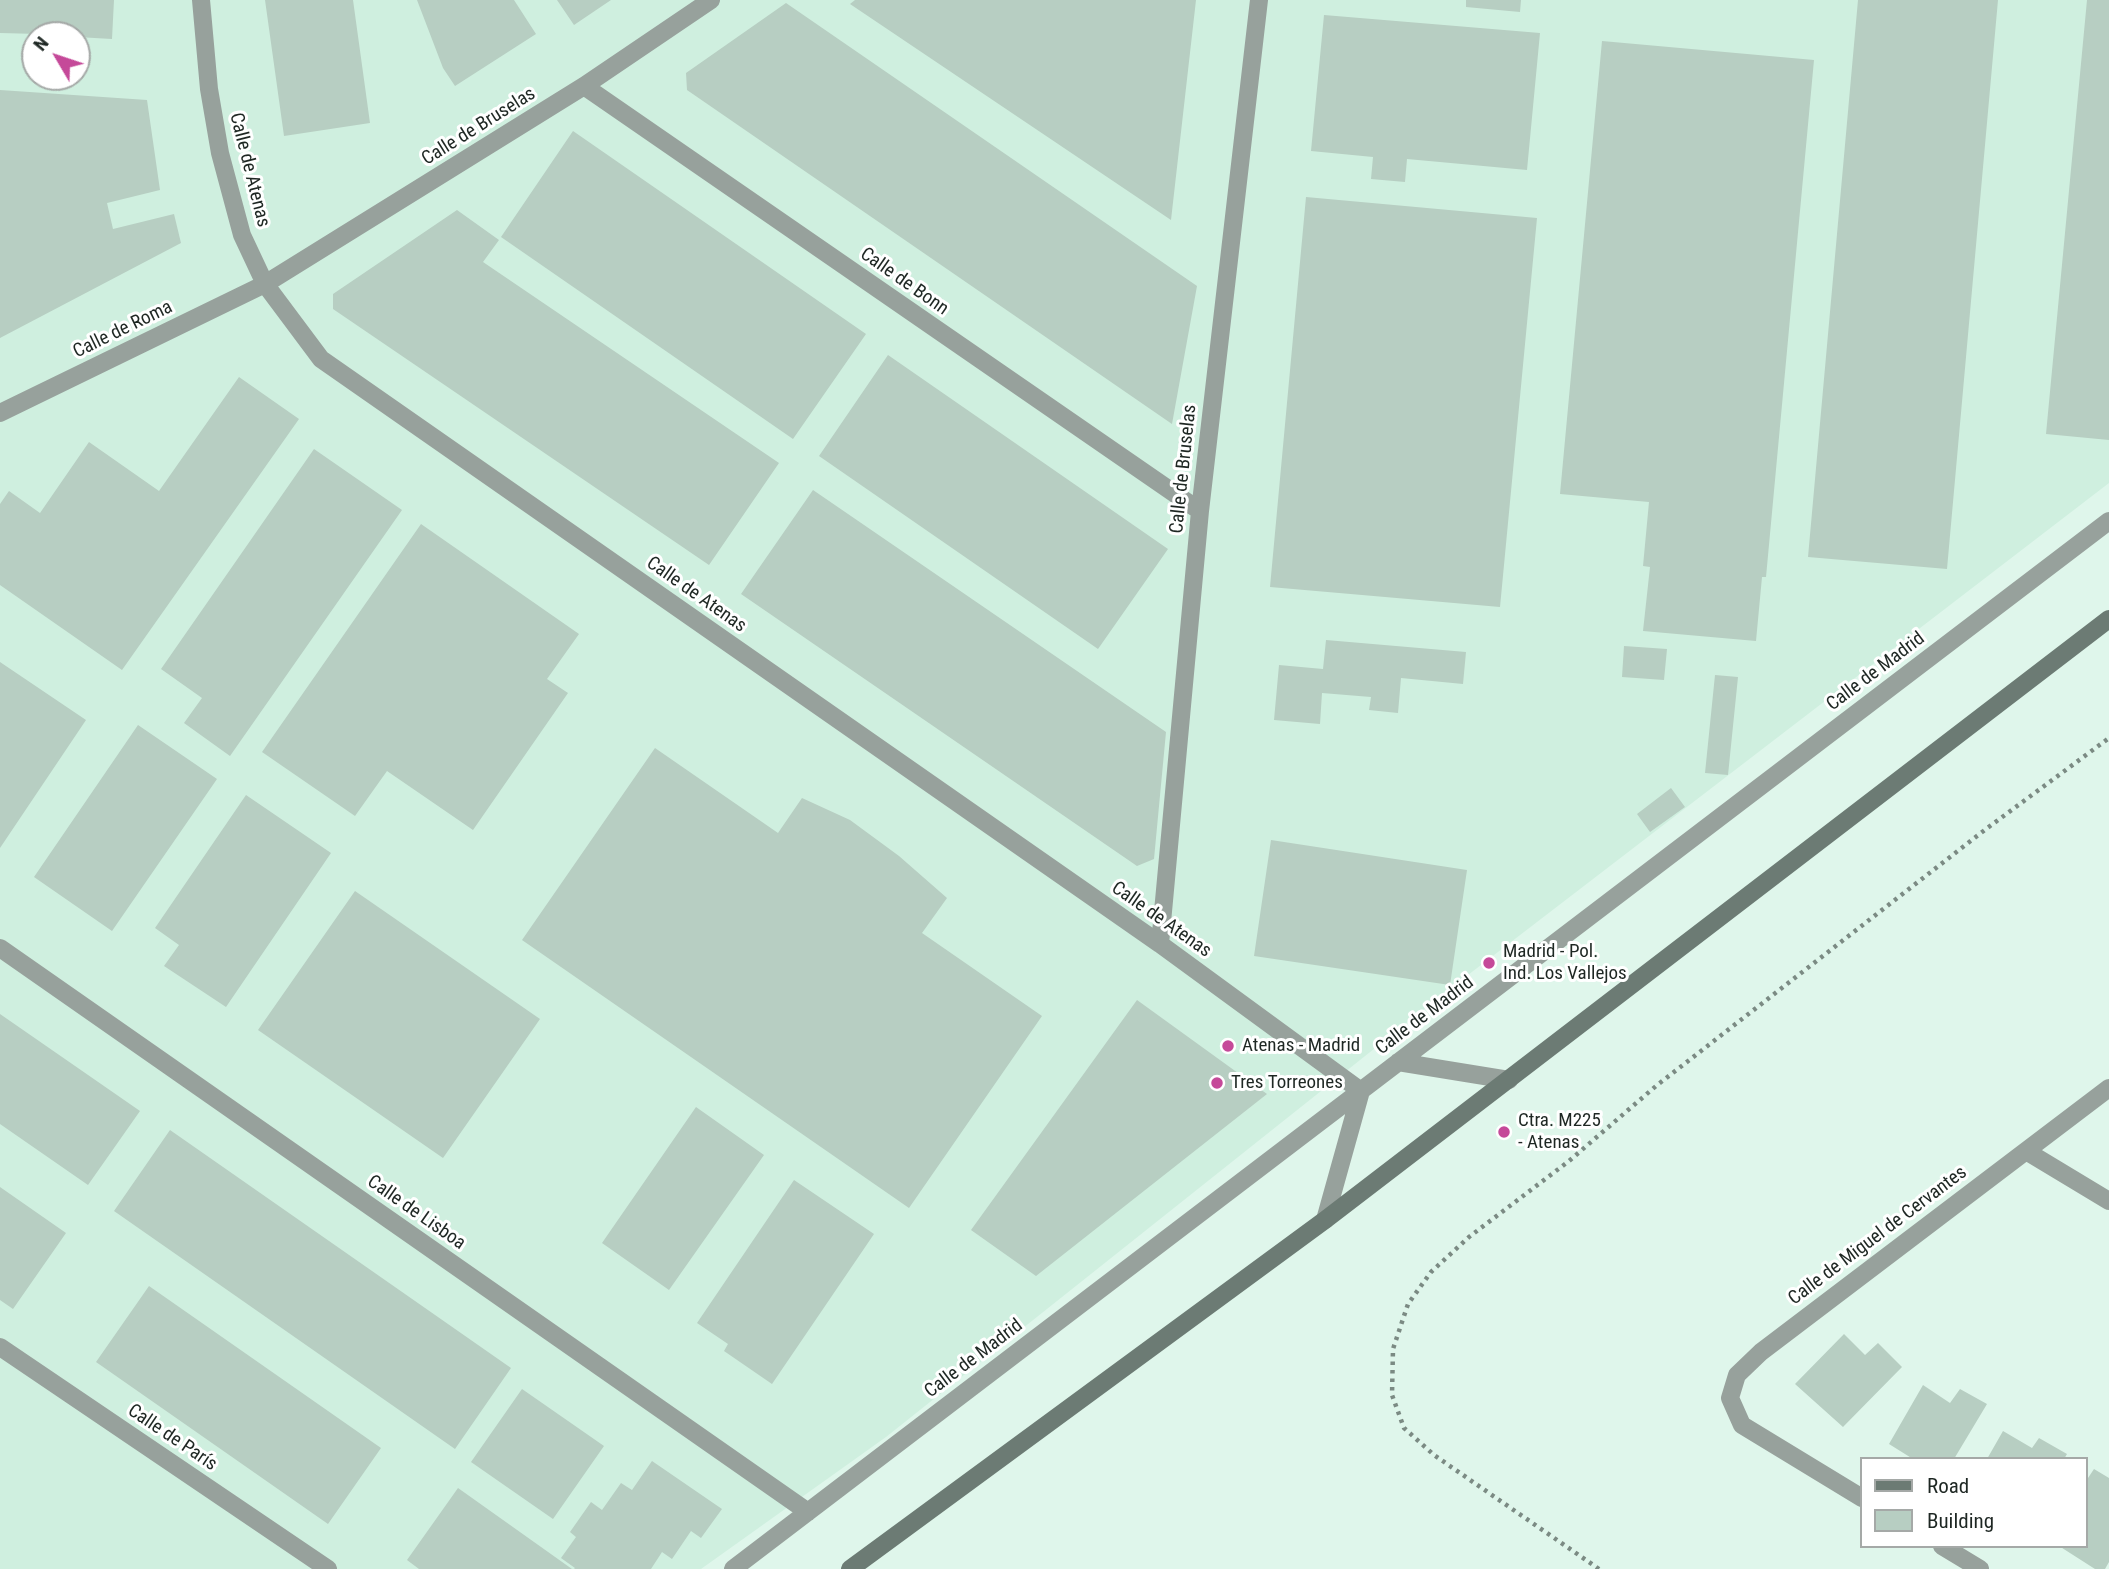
<!DOCTYPE html>
<meta charset="utf-8">
<style>
body{margin:0}
#map{position:relative;width:2109px;height:1569px;overflow:hidden;background:#dff6eb;font-family:"Roboto Condensed",sans-serif}
canvas{display:block}
.legend{position:absolute;left:1860px;top:1457px;width:228px;height:91px;box-sizing:border-box;background:#fff;border:2px solid #a5a9a7;margin:0;padding:9px 12px;list-style:none;font-size:21px;color:#1e2723}
.legend li{display:flex;align-items:center;gap:14px;height:35px}
.legend b{width:35px;border:2px solid #a5a9a7}
.north{position:absolute;left:21px;top:21px;width:70px;height:70px;box-sizing:border-box;background:#fff;border:2px solid #a5a9a7;border-radius:50%;rotate:309deg;font-size:19px;font-weight:700;line-height:28px;text-align:center;color:#1e2723}
.north::after{content:'';display:block;margin:auto;width:24px;height:32px;background:#c54999;clip-path:polygon(50% 0,100% 100%,50% 72%,0 100%)}
</style>
<div id="map">
<canvas width="2109" height="1569"></canvas>
<ul class="legend">
<li><b style="height:9px;background:#6c7b74"></b>Road</li>
<li><b style="height:19px;background:#b7cec2"></b>Building</li>
</ul>
<div class="north">N</div>
</div>
<script>
const c = document.querySelector('canvas').getContext('2d');
c.lineJoin = 'round';
function fillPath(path, color) {
  c.fillStyle = color;
  c.fill(path, 'evenodd');
}
function toPath(rows) {
  const path = new Path2D();
  for (const r of rows) {
    path.moveTo(r[0], r[1]);
    for (let i = 2; i < r.length; i += 2) path.lineTo(r[i], r[i + 1]);
  }
  return path;
}
function stroke(path, color, width, dash) {
  c.strokeStyle = color;
  c.lineWidth = width;
  c.lineCap = dash ? 'butt' : 'round';
  c.setLineDash(dash || []);
  c.stroke(path);
}
function write(font, color, halo, rows, align = 'center') {
  c.font = font + ' "Roboto Condensed",sans-serif';
  c.lineWidth = 6;
  c.setLineDash([]);
  c.textBaseline = 'middle';
  c.strokeStyle = halo;
  c.fillStyle = color;
  for (const [text, x, y, turn = 0] of rows) {
    c.save();
    c.translate(x, y);
    c.rotate((+turn || 0) * Math.PI / 180);
    c.textAlign = isNaN(turn) ? turn : align;
    if (halo) c.strokeText(text, 0, 0);
    c.fillText(text, 0, 0);
    c.restore();
  }
}
fillPath(toPath([
 [0,0,2109,0,2109,483,1438,998,886,1437,701,1569,0,1569],
 [35,35,77,35,77,77,35,77]
]), '#cfefdf');
fillPath(toPath([
 [0,0,114,0,112,39,77,37,77,35,0,33],
 [265,0,353,0,370,123,284,136],
 [417,0,514,0,536,34,455,86,443,68],
 [557,0,611,0,574,25],
 [855,0,1196,0,1171,220,850,4],
 [1466,0,1521,0,1520,12,1466,7],
 [1858,0,1998,0,1947,569,1808,557],
 [2087,0,2109,0,2109,440,2046,434],
 [786,3,1197,286,1172,424,687,90,686,73],
 [1324,15,1540,33,1527,170,1407,159,1405,182,1371,179,1373,157,1311,151],
 [1602,41,1814,60,1766,577,1762,577,1756,641,1643,631,1650,567,1643,566,1649,502,1560,494],
 [0,90,147,100,160,190,107,203,113,229,174,214,181,243,0,338],
 [573,131,866,334,793,439,501,237],
 [1306,197,1537,218,1500,607,1270,587],
 [457,210,499,240,483,262,779,463,709,565,333,309,333,294],
 [888,355,1168,549,1098,649,819,456],
 [239,377,299,419,122,670,0,585,0,504,9,491,40,513,89,442,159,491],
 [314,449,402,510,230,756,184,723,202,698,161,669],
 [813,490,1166,732,1154,859,1137,866,741,594],
 [421,524,579,634,547,679,568,693,473,830,387,771,355,816,262,752],
 [1326,640,1466,652,1463,684,1401,678,1398,713,1369,710,1371,697,1322,693,1320,724,1274,720,1279,665,1323,669],
 [1624,646,1667,649,1664,680,1622,677],
 [0,662,86,720,0,848],
 [1715,675,1738,677,1728,775,1705,773],
 [138,725,217,779,112,931,34,877],
 [655,748,778,833,802,798,850,820,899,856,947,898,922,933,1042,1016,909,1208,522,940],
 [1671,788,1685,807,1650,832,1637,814],
 [246,795,331,853,226,1007,164,966,179,945,155,928],
 [1271,840,1467,870,1450,985,1254,956],
 [355,891,540,1019,443,1158,258,1030],
 [1137,1000,1267,1094,1036,1276,971,1230],
 [0,1014,140,1111,88,1185,0,1124],
 [696,1107,764,1155,669,1290,602,1243],
 [170,1130,511,1368,455,1449,114,1211],
 [794,1180,874,1234,772,1384,724,1351,728,1344,697,1323],
 [0,1187,66,1233,13,1309,0,1300],
 [149,1286,381,1448,328,1524,96,1362],
 [1844,1334,1865,1355,1878,1343,1902,1367,1843,1427,1795,1384],
 [1923,1385,1950,1403,1960,1389,1987,1404,1954,1459,1913,1459,1889,1444],
 [522,1389,604,1446,553,1519,471,1462],
 [2003,1431,2032,1448,2039,1438,2067,1454,2064,1459,1987,1459],
 [652,1461,722,1509,701,1538,691,1531,672,1559,662,1552,651,1569,574,1569,575,1568,561,1558,576,1537,570,1532,591,1502,602,1510,621,1483,632,1490],
 [2094,1469,2109,1478,2109,1562,2105,1569,2095,1569,2059,1546,2086,1546,2086,1481],
 [458,1488,572,1569,419,1569,407,1560]
]), '#b7cec2');
stroke(toPath([
 [1599,1569,1434,1455,1404,1428,1392,1395,1393,1349,1408,1304,1431,1272,1469,1237,1569,1161,1656,1086,1986,829,2109,738]
]), '#7b8a83', 4.5, [3.5, 5]);
stroke(toPath([
 [201,0,209,89,220,153,242,235,265,284,321,359,1160,944,1361,1091],
 [584,86,1200,511],
 [0,413,265,284,584,86,711,0],
 [1160,944,1200,511,1259,0],
 [0,948,808,1512],
 [1398,1062,1509,1080],
 [2026,1151,2109,1201],
 [1325,1220,1361,1091],
 [0,1347,328,1569],
 [1862,1498,1742,1425,1730,1398,1737,1375,1761,1352,2109,1088],
 [1942,1546,1980,1569],
 [733,1569,2109,521]
]), '#97a19c', 18);
stroke(toPath([
 [850,1569,1325,1220,2109,619]
]), '#6c7b74', 18);
for (const [x, y, r, color] of [
 [1489,963,7,"#c54999"],
 [1228,1046,7,"#c54999"],
 [1217,1083,7,"#c54999"],
 [1504,1132,7,"#c54999"]
]) {
  const dot = new Path2D();
  dot.arc(x, y, r, 0, 2 * Math.PI);
  c.fillStyle = color;
  c.fill(dot);
  stroke(dot, '#fff', 2.5);
}
write('19px', '#1e2723', '#fff', [
 ["Calle de Bruselas",479,127,-32],
 ["Calle de Atenas",249,170,76],
 ["Calle de Bonn",904,282,35],
 ["Calle de Roma",123,330,-26],
 ["Calle de Bruselas",1184,469,-84],
 ["Calle de Atenas",696,595,35],
 ["Calle de Madrid",1876,672,-37],
 ["Calle de Atenas",1161,920,35],
 ["Calle de Madrid",1425,1016,-37],
 ["Calle de Lisboa",416,1213,35],
 ["Calle de Miguel de Cervantes",1878,1236,-37],
 ["Calle de Madrid",974,1359,-37],
 ["Calle de París",172,1438,34]
]);
write('19px', '#1e2723', '#fff', [
 ["Madrid - Pol.",1503,952],
 ["Ind. Los Vallejos",1503,974],
 ["Atenas - Madrid",1242,1046],
 ["Tres Torreones",1231,1083],
 ["Ctra. M225",1518,1121],
 ["- Atenas",1518,1143]
], 'left');
</script>
